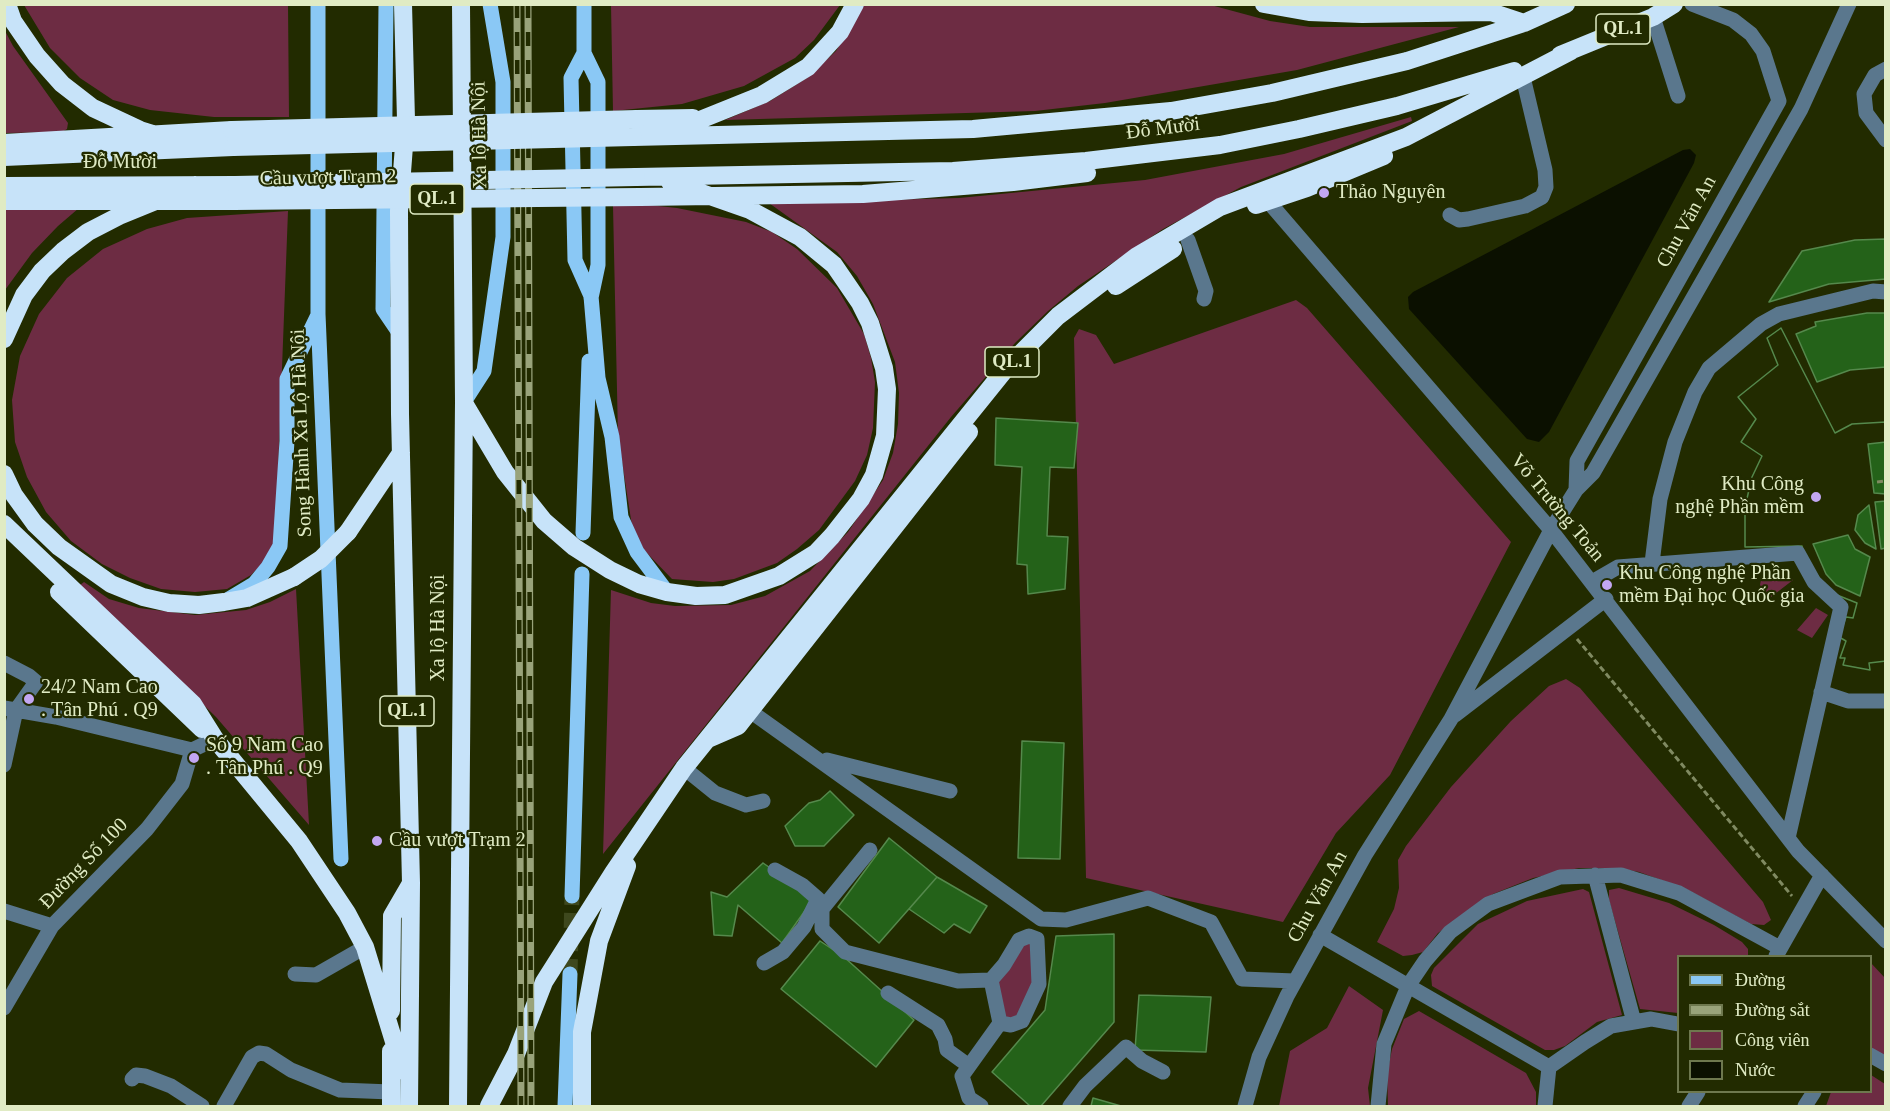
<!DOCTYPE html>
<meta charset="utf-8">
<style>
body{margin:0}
#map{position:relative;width:1890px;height:1111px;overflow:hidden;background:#222b00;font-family:"Times New Roman",serif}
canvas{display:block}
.frame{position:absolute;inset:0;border:6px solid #e0ebc4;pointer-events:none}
.legend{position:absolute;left:1677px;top:955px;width:195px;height:138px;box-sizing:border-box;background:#222b00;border:2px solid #6e784e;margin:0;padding:8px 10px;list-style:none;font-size:18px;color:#e0ebc4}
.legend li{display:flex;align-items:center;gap:12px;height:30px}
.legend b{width:30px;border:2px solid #6e784e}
</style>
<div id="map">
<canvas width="1890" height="1111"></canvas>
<div class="frame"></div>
<ul class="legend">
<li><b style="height:8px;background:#8ac8f5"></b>Đường</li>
<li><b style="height:8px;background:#99a37a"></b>Đường sắt</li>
<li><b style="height:16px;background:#6d2c43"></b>Công viên</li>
<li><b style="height:16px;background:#0b1000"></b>Nước</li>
</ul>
</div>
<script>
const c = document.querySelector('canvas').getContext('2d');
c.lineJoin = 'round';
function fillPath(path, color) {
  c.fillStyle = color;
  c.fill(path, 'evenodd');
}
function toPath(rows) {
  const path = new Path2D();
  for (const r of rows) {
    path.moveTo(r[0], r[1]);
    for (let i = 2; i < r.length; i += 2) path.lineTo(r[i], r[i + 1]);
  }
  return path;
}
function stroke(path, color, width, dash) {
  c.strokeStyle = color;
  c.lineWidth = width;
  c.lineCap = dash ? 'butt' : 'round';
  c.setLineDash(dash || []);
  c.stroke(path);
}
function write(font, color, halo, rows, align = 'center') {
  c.font = font + ' "Times New Roman",serif';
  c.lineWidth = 4.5;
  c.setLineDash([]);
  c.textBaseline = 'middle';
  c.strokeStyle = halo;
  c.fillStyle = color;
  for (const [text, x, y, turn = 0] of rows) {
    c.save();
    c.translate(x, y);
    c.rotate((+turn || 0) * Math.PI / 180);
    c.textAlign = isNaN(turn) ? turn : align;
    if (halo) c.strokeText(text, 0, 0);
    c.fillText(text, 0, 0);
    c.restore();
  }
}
fillPath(toPath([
 [1207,4,1270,21,1310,27,1459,27,1297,70,1105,103,1035,111,725,120,770,101,807,78,836,51,864,5],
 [24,5,288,5,289,117,214,117,150,110,113,100,80,78,50,48],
 [611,5,840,5,814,40,795,58,744,86,682,104,613,111],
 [4,29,13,46,68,123,67,129,62,132,5,133],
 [1411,117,1412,121,1241,187,1163,229,1078,286,1048,311,1015,343,951,417,603,854,611,590,651,603,675,606,731,605,765,596,810,571,848,532,883,480,893,453,898,424,899,393,895,362,873,304,857,276,837,252,769,203,959,198,1145,180,1284,154],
 [649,205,677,208,746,222,772,232,797,249,837,288,864,334,871,358,875,382,873,428,867,455,855,481,819,530,797,549,777,563,734,579,713,582,672,579,644,550,632,526,618,436,613,206],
 [79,208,58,226,32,253,5,290,5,210],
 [288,211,275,551,251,575,227,589,195,592,161,589,130,578,102,564,71,541,46,512,27,477,15,442,12,400,20,356,39,314,67,278,103,249,147,229,187,218],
 [1296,300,1307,308,1511,542,1390,775,1336,833,1283,922,1086,878,1074,338,1079,329,1096,335,1114,364],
 [1779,571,1783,571,1793,580,1771,597,1766,597,1760,585,1761,580],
 [84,582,109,599,139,608,195,615,246,610,270,602,296,589,309,825,216,717,80,585],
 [1816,608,1828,615,1812,638,1797,630],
 [1566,679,1580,688,1763,902,1771,920,1764,925,1751,924,1686,889,1639,872,1618,868,1579,868,1533,878,1493,894,1438,933,1423,952,1412,955,1403,956,1377,942,1394,909,1399,888,1398,860,1406,846,1451,787,1511,721,1549,686],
 [1619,888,1669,903,1714,925,1742,942,1748,949,1748,956,1678,956,1678,1013,1640,1009,1609,900,1609,890],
 [1583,889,1589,892,1622,1015,1597,1022,1565,1046,1554,1050,1545,1050,1432,986,1431,975,1434,968,1478,924,1527,901],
 [1038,939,1036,983,1020,1017,1002,1020,993,982,1021,941],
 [1870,962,1885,978,1885,1063,1871,1054],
 [1349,986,1383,1010,1368,1088,1370,1106,1279,1106,1290,1051,1327,1028],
 [1419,1011,1526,1073,1536,1092,1536,1106,1388,1106,1387,1074,1392,1049,1404,1019],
 [1871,1075,1885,1084,1885,1106,1826,1106,1831,1092,1870,1092]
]), '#6d2c43');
fillPath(toPath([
 [1690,149,1696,155,1694,163,1549,432,1539,442,1527,439,1409,309,1408,297,1413,292,1683,150]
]), '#0b1000');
const building = toPath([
 [1886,239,1886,279,1829,284,1769,302,1802,251,1855,240,1886,239],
 [1867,313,1886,313,1886,367,1850,370,1817,382,1796,334,1816,326,1815,322,1867,313],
 [1781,328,1835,433,1852,424,1886,422,1886,442,1868,444,1874,493,1886,494,1886,501,1875,502,1881,549,1886,548,1886,661,1869,663,1870,670,1843,665,1845,658,1840,658,1846,641,1839,637,1846,617,1853,618,1857,603,1837,595,1824,585,1805,557,1802,546,1745,547,1745,507,1752,477,1762,456,1741,442,1756,419,1738,397,1778,365,1767,338,1781,328],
 [1869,505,1876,549,1865,543,1855,530,1858,515,1869,505],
 [1848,535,1855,549,1870,557,1860,596,1836,585,1826,574,1813,544,1848,535],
 [1781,328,1835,433,1852,424,1886,422,1886,661,1869,663,1870,670,1843,665,1845,658,1840,658,1846,641,1839,637,1846,617,1853,618,1857,603,1837,595,1824,585,1805,557,1802,546,1745,547,1745,507,1752,477,1762,456,1741,442,1756,419,1738,397,1778,365,1767,338,1781,328],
 [996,418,1078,423,1074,468,1050,467,1047,536,1068,537,1065,589,1028,594,1027,565,1017,564,1022,467,995,465,996,418],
 [1022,741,1064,743,1060,859,1018,858,1022,741],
 [830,791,854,815,824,846,795,846,785,826,809,803,820,800,830,791],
 [889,838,937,877,879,943,838,907,889,838],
 [763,863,814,898,782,943,738,905,732,936,714,935,711,892,727,897,763,863],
 [937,877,987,906,970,933,954,924,944,933,909,909,937,877],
 [1114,934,1114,1022,1041,1106,1030,1106,992,1072,1045,1010,1056,936,1114,934],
 [820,941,844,957,914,1020,876,1067,781,989,820,941],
 [1139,995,1211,997,1206,1052,1135,1050,1139,995],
 [1093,1098,1121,1106,1091,1106,1093,1098]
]);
fillPath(building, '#246219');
stroke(building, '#55894c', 1.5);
stroke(toPath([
 [570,974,572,896]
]), '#3e481d', 15, [15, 8]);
stroke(toPath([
 [1877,482,1886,481],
 [1577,639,1792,896]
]), '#808a61', 3, [6, 3]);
stroke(toPath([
 [1653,17,1678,96],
 [1886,69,1875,75,1864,94,1866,113,1886,140],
 [1261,193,1551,530,1798,851,1886,941],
 [1450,215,1459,220,1468,219,1525,206,1542,197,1546,187,1545,170,1523,77],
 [1188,240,1206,291,1204,299],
 [1576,490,1577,461,1779,101,1763,51,1751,34,1733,20,1692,4],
 [1652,563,1660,499,1675,442,1695,392,1709,368,1761,324,1779,314,1873,291,1886,292],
 [1592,582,1618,567,1798,553,1814,582,1841,607,1788,838],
 [4,663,29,676,36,682,16,710,4,765],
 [1821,692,1848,701,1886,701],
 [4,708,56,717,192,750,215,739],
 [750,711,1041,919,1066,920,1148,898,1211,922,1242,979,1295,981],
 [1455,715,1606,599],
 [827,760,950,791],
 [684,768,715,793,746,805,763,801],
 [775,870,802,885,818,899,822,909,822,929,845,952,958,981,991,980,1000,1023,1011,1025,1022,1021,1039,984,1037,939,1029,936,1019,940,1004,965,991,980],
 [1595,875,1634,1022],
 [822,909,870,850],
 [4,911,52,926],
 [1320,935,1549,1067],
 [1776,956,1822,875],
 [764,963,783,952,804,927,818,899],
 [295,974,316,975,365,947],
 [888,993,938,1025,945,1039,947,1050,969,1066],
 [4,1008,52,926,147,829,182,784,192,750],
 [1870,1055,1886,1064],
 [132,1079,136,1075,145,1076,171,1086,202,1106],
 [224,1106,252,1057,259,1053,266,1054,291,1070,340,1090,391,1092],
 [981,1106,969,1098,962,1076,1000,1023],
 [1070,1106,1085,1086,1126,1047,1142,1061,1163,1072],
 [1245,1106,1259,1057,1287,996,1365,855,1451,719,1551,530,1576,490,1593,473,1801,109,1849,4],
 [1378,1106,1384,1044,1408,986,1425,961,1450,932,1488,904,1560,877,1621,875,1679,893,1780,948],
 [1545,1106,1549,1067,1585,1042,1611,1026,1651,1019,1678,1024],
 [1689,1106,1698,1092],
 [1805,1106,1814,1092]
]), '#5a778d', 15);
stroke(toPath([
 [318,4,318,314,341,859],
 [386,4,383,309,400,334],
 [584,4,584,53,571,78,575,260,591,296,598,378,612,437,621,517,637,552,667,592],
 [584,53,598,82,598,265,591,298],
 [464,402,484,371,503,237,503,82,490,4],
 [583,533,589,361],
 [229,599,254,584,268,567,280,546,287,441,287,379,317,317],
 [572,896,582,574],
 [565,1106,570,974]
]), '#8ac8f5', 15);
stroke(toPath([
 [7,4,13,21,37,56,62,84,93,108,140,130,195,147],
 [403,4,406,120,399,211,400,414,411,883,409,1106],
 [1264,4,1309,12,1362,14,1491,12,1524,23],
 [1560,55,1653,17,1674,4],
 [637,119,693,118],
 [670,132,762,95,808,67,840,32,855,4],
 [633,137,973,129,1171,111,1272,93,1407,61,1524,23,1566,4],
 [4,143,232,130],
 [4,157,233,147],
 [636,177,953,171,1086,161,1220,145,1299,129,1397,106,1514,71],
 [4,186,235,185],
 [640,197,863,194,1013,182,1087,173],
 [4,201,234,201],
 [1256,205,1307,188,1384,156],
 [1116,286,1173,249],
 [4,339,24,295,42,271,63,251,88,232,119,216,195,185],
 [464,403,505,472,544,521,574,547,610,570,639,584,667,592,696,596,725,595,779,576,816,553,832,536,861,499,874,475,885,436,887,389,884,368,870,323,860,303,834,265,800,237,750,210,670,182],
 [4,474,14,495,35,524,59,547,111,584,143,597,169,603,199,605,224,602,247,598,294,577],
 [4,524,193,704,215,739,299,841,347,913,365,947,403,1071],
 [348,532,401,453],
 [59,592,202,729],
 [708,739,738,726,969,432],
 [391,1011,392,916,410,885],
 [391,1106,391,1051],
 [458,1106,464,402,461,4],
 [489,1106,516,1054,544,982,613,873,684,768,1008,366,1058,316,1137,256,1220,207,1406,137,1571,51],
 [582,1106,582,1032,599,941,627,866]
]), '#c7e3f9', 18);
const rail = toPath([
 [517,4,521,1106],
 [528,4,531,1106]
]);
stroke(rail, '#99a37a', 7);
stroke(rail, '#222b00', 4.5, [14]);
stroke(toPath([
 [232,130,637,119],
 [233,147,633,137],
 [235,185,636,177],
 [234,201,640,197],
 [294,577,321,559,348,532]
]), '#c7e3f9', 18);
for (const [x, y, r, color] of [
 [1324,193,6,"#c3a7f2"],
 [1816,497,6,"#c3a7f2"],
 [1607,585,6,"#c3a7f2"],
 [29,699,6,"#c3a7f2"],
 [194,758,6,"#c3a7f2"],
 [377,841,6,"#c3a7f2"]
]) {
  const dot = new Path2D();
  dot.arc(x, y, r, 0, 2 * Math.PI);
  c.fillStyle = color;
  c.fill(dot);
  stroke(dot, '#222b00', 2);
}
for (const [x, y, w] of [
 [1623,29,54],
 [437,199,54],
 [1012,362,54],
 [407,711,54]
]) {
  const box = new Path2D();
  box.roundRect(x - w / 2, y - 15, w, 30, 4.5);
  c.fillStyle = '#222b00';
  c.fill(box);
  stroke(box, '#e0ebc4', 1.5);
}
write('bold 18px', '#e0ebc4', null, [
 ["QL.1",1623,29],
 ["QL.1",437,199],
 ["QL.1",1012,362],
 ["QL.1",407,711]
]);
write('20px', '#e0ebc4', '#222b00', [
 ["Đỗ Mười",1163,129,-7],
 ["Xa lộ Hà Nội",480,135,-91],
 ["Đỗ Mười",120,163],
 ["Cầu vượt Trạm 2",328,178,-1],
 ["Chu Văn An",1687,222,-61],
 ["Song Hành Xa Lộ Hà Nội",302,433,-92],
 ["Võ Trường Toản",1557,508,50],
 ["Xa lộ Hà Nội",439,628,-90],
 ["Đường Số 100",84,864,-46],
 ["Chu Văn An",1318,897,-61]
]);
write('20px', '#e0ebc4', '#222b00', [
 ["Thảo Nguyên",1336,193],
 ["Khu Công",1804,485,"right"],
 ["nghệ Phần mềm",1804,508,"right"],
 ["Khu Công nghệ Phần",1619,574],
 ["mềm Đại học Quốc gia",1619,597],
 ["24/2 Nam Cao",41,688],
 [". Tân Phú . Q9",41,711],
 ["Số 9 Nam Cao",206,746],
 [". Tân Phú . Q9",206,769],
 ["Cầu vượt Trạm 2",389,841]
], 'left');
</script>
